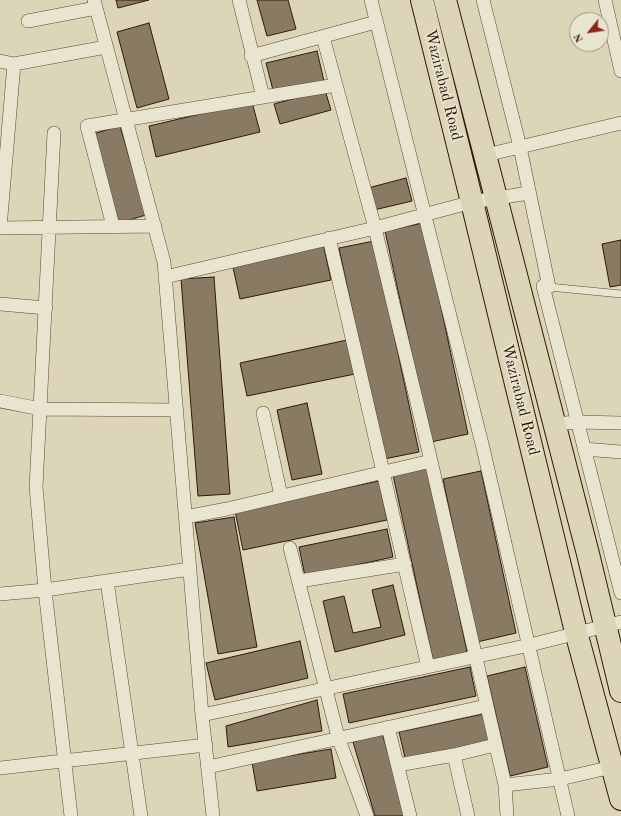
<!DOCTYPE html>
<style>
body{margin:0}
#map{position:relative;width:621px;height:816px;overflow:hidden;background:#ddd5b7;font-family:"Old Standard TT",serif}
canvas{display:block}
.north{position:absolute;left:569px;top:12px;width:40px;height:40px;box-sizing:border-box;background:#e9e4d0;border:1px solid #9f9380;border-radius:50%;rotate:240deg;font-size:11px;font-weight:700;line-height:16px;text-align:center;color:#2f1909}
.north::after{content:'';display:block;margin:auto;width:14px;height:18px;background:#8f2418;clip-path:polygon(50% 0,100% 100%,50% 72%,0 100%)}
</style>
<div id="map">
<canvas width="621" height="816"></canvas>
<div class="north">N</div>
</div>
<script>
const c = document.querySelector('canvas').getContext('2d');
c.lineJoin = 'round';
function fillPath(path, color) {
  c.fillStyle = color;
  c.fill(path, 'evenodd');
}
function toPath(rows) {
  const path = new Path2D();
  for (const r of rows) {
    path.moveTo(r[0], r[1]);
    for (let i = 2; i < r.length; i += 2) path.lineTo(r[i], r[i + 1]);
  }
  return path;
}
function stroke(path, color, width, dash) {
  c.strokeStyle = color;
  c.lineWidth = width;
  c.lineCap = dash ? 'butt' : 'round';
  c.setLineDash(dash || []);
  c.stroke(path);
}
function write(font, color, halo, rows, align = 'center') {
  c.font = font + ' "Old Standard TT",serif';
  c.lineWidth = 3.5;
  c.setLineDash([]);
  c.textBaseline = 'middle';
  c.strokeStyle = halo;
  c.fillStyle = color;
  for (const [text, x, y, turn = 0] of rows) {
    c.save();
    c.translate(x, y);
    c.rotate((+turn || 0) * Math.PI / 180);
    c.textAlign = isNaN(turn) ? turn : align;
    if (halo) c.strokeText(text, 0, 0);
    c.fillText(text, 0, 0);
    c.restore();
  }
}
const building = toPath([
 [116,0,149,0,118,8,116,0],
 [257,0,288,0,296,29,267,36,257,0],
 [149,23,169,99,137,108,117,32,149,23],
 [317,51,324,81,274,94,266,63,317,51],
 [325,90,331,110,280,124,274,104,325,90],
 [252,102,260,132,156,157,149,126,252,102],
 [120,126,146,215,119,223,93,134,120,126],
 [406,178,412,201,374,210,368,188,406,178],
 [423,223,468,434,431,442,385,231,423,223],
 [621,240,621,285,610,287,602,244,621,240],
 [374,241,419,452,384,459,339,248,374,241],
 [323,243,331,280,240,299,232,263,323,243],
 [214,277,230,494,198,496,181,279,214,277],
 [347,340,355,374,247,396,240,363,347,340],
 [307,403,322,474,292,480,277,410,307,403],
 [428,468,467,652,433,660,393,475,428,468],
 [481,471,516,633,477,642,443,479,481,471],
 [379,481,387,520,243,550,235,511,379,481],
 [234,517,257,647,218,654,195,523,234,517],
 [387,529,393,557,305,576,299,547,387,529],
 [393,585,405,635,335,652,323,601,344,596,353,633,381,627,372,590,393,585],
 [300,641,308,678,215,700,206,663,300,641],
 [470,667,476,696,349,723,343,694,470,667],
 [525,667,548,767,510,776,487,676,525,667],
 [317,700,322,731,228,747,226,726,317,700],
 [483,714,490,744,406,762,399,732,483,714],
 [382,733,407,816,375,816,353,742,382,733],
 [331,749,336,778,257,791,252,762,331,749]
]);
fillPath(building, '#897b63');
stroke(building, '#2f1909', 1);
const service = toPath([
 [549,287,621,294]
]);
const minor = toPath([
 [94,0,164,262,202,715,213,816],
 [239,0,263,97],
 [371,0,483,448,568,816],
 [483,0,520,147,549,287,543,286,621,593],
 [605,0,621,71],
 [28,21,96,8],
 [323,37,375,228,431,461,505,785,507,816],
 [251,56,376,22],
 [0,61,14,64,106,47],
 [14,64,0,228,155,226],
 [54,133,36,487,45,590,71,816],
 [486,155,621,123],
 [113,226,87,126,336,85],
 [329,238,428,667],
 [165,277,375,228,472,202,529,193],
 [0,304,46,308],
 [0,401,41,409,177,410],
 [263,413,281,496],
 [555,424,577,422,621,423],
 [584,449,621,452],
 [185,517,227,509,431,461],
 [290,548,338,737,367,816],
 [107,581,141,816],
 [299,581,405,564],
 [0,594,45,590,190,569],
 [202,715,530,645,621,622],
 [388,727,410,816],
 [454,755,495,745],
 [398,765,454,755,468,816],
 [208,767,486,706],
 [0,768,206,745],
 [505,785,560,779,612,767]
]);
const trunk = toPath([
 [422,0,472,202,576,632,621,799],
 [445,0,588,554,621,691]
]);
stroke(service, '#5a4834', 8);
stroke(minor, '#5a4834', 14);
stroke(trunk, '#2f1909', 24);
stroke(service, '#e9e4d0', 7);
stroke(minor, '#e9e4d0', 13);
stroke(trunk, '#ddd5b7', 22);
write('16px', '#2f1909', '#e9e4d0', [
 ["Wazirabad Road",443,85,76],
 ["Wazirabad Road",520,400,76]
]);
</script>
